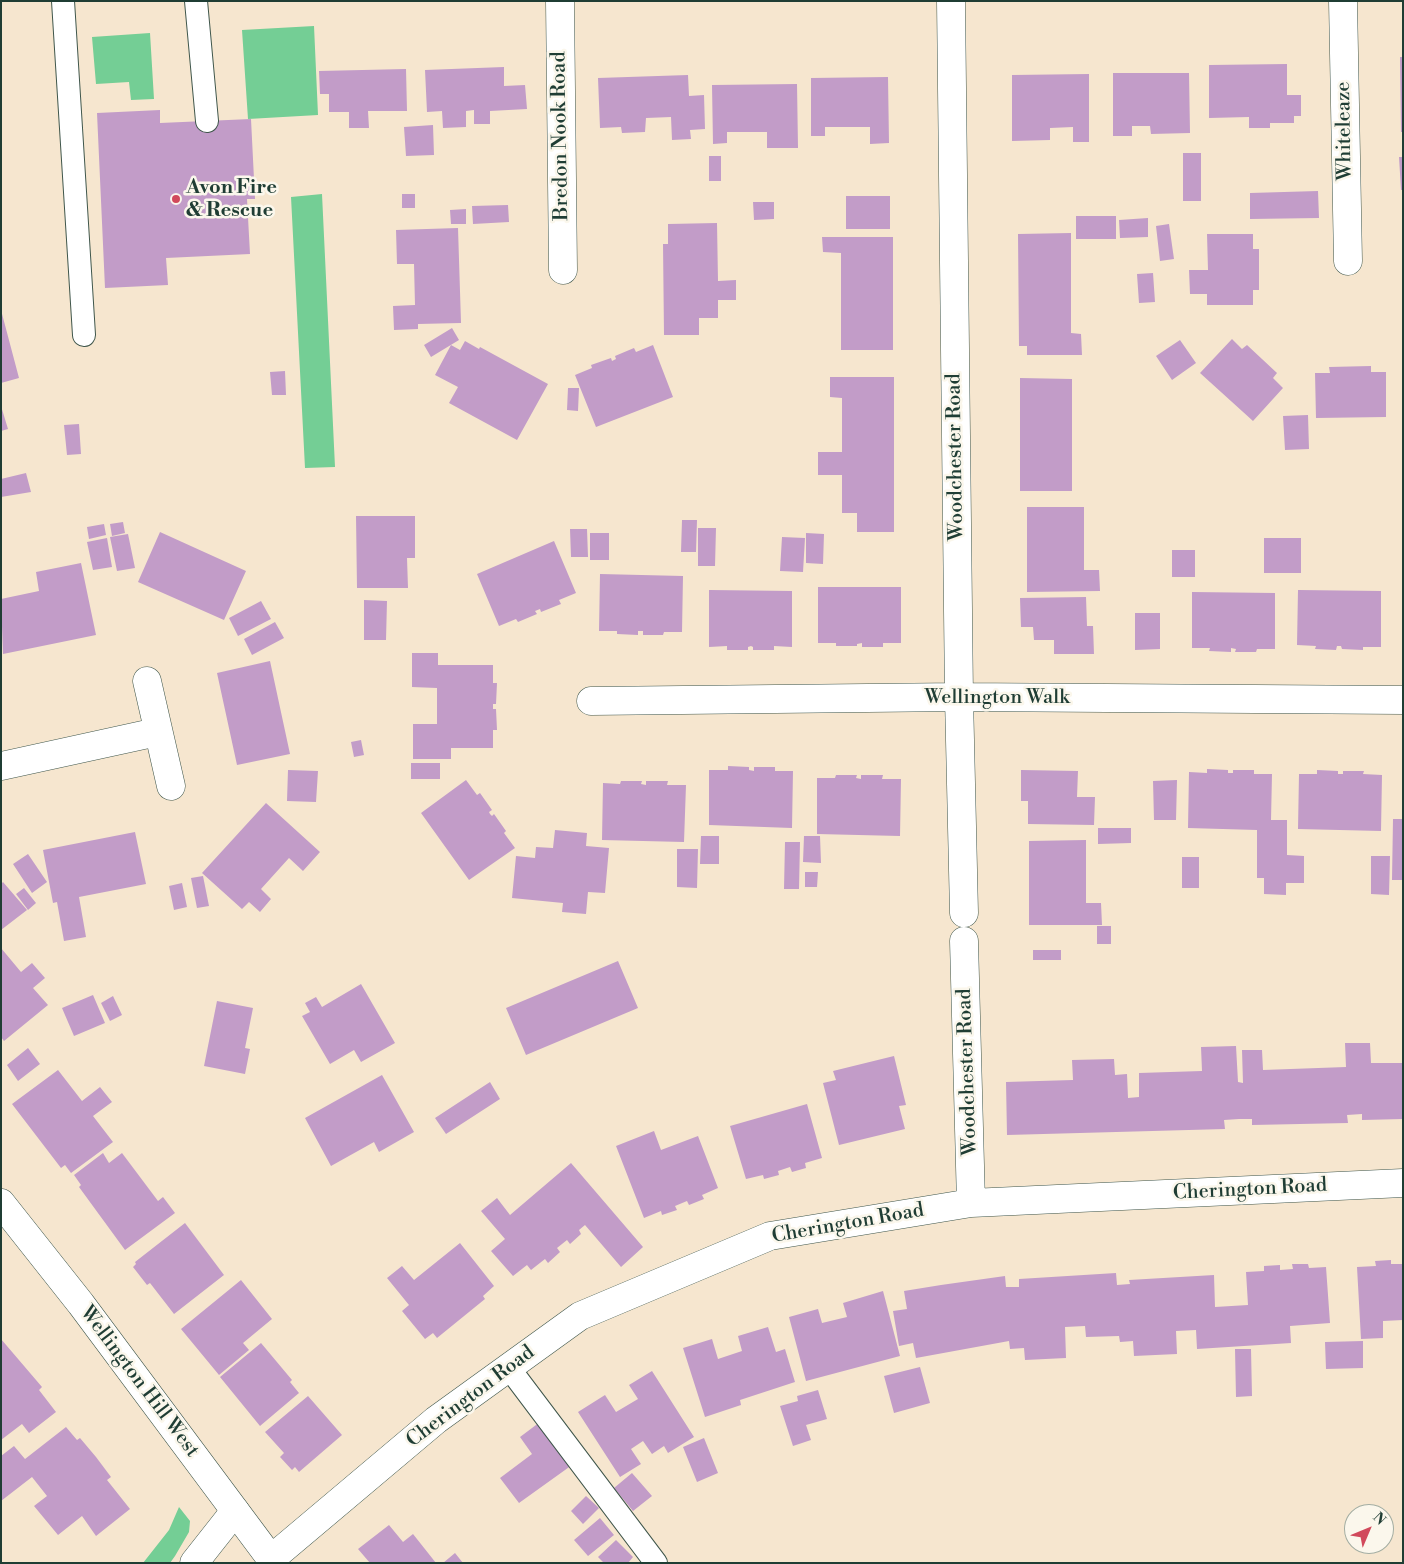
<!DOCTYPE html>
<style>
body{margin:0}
#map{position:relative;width:1404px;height:1564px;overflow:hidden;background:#f6e6cf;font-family:"Libre Bodoni",serif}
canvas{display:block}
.frame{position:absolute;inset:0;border:2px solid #1f3d34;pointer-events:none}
.north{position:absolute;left:1344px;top:1504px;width:50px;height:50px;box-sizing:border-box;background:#fbf7ec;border:1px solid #a3ada2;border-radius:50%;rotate:45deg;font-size:14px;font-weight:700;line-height:20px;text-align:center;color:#1f3d34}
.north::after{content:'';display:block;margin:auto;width:18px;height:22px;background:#d1495b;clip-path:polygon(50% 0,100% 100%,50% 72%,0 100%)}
</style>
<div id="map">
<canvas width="1404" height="1564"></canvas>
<div class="frame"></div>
<div class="north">N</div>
</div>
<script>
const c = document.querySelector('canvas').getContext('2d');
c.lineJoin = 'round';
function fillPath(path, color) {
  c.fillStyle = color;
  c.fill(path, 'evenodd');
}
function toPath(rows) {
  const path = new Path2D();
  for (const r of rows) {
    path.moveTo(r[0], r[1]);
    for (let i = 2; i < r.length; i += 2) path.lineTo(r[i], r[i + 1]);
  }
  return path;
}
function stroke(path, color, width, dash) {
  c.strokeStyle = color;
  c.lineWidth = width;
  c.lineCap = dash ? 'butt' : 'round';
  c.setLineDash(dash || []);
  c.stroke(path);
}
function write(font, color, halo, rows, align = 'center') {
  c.font = font + ' "Libre Bodoni",serif';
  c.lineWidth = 5;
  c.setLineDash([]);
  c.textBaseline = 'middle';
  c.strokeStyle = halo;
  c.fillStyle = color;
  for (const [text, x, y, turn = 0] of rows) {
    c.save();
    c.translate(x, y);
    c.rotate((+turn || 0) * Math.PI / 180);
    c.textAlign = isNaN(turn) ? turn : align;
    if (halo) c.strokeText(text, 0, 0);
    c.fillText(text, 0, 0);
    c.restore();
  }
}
fillPath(toPath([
 [314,26,318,115,248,119,242,30],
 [150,33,154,99,131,100,129,82,96,84,92,37],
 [322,194,335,467,305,468,291,197],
 [179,1507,190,1521,189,1532,175,1556,170,1563,143,1563,169,1530]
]), '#74ce95');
fillPath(toPath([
 [1400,57,1403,57,1403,132,1401,132],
 [1287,64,1287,95,1301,95,1301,116,1294,116,1294,123,1270,123,1270,128,1249,128,1249,117,1209,118,1209,65],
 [504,67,504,86,525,85,527,109,490,111,490,124,474,124,474,110,466,111,466,127,443,128,442,111,427,112,425,70],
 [406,69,407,111,368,111,369,128,349,128,349,112,329,112,329,94,320,94,319,71],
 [1113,73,1189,73,1190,133,1151,134,1150,126,1132,126,1132,136,1113,136],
 [1089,74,1089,142,1073,142,1073,127,1050,128,1050,140,1012,141,1012,75],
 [688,75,689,96,704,95,705,129,690,130,691,139,672,140,671,117,646,118,645,132,622,133,621,127,600,128,598,78],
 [888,77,889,143,870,144,870,127,825,127,825,136,811,136,811,78],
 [797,84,798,148,767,148,767,132,727,132,727,143,713,144,712,85],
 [160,110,160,123,251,119,255,199,247,199,250,254,166,258,168,285,105,288,97,113],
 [433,125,434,155,406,156,404,127],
 [1183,153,1201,153,1201,201,1183,201],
 [709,156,721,156,721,181,709,181],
 [1399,157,1403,157,1403,190,1401,190],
 [1318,191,1319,218,1250,219,1250,193],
 [402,194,415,194,415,208,402,208],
 [846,196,890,196,890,229,846,229],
 [753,202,774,202,774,219,754,220],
 [508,205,509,222,473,224,472,206],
 [466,209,466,224,451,224,450,210],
 [1076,216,1116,216,1116,239,1076,239],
 [1148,218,1148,237,1120,238,1119,220],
 [717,223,718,281,736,280,736,300,718,300,718,318,699,318,699,335,664,335,663,244,668,244,668,224],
 [1169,224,1174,259,1160,261,1156,226],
 [458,228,461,323,418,324,418,329,394,330,393,306,415,305,414,264,397,264,396,230],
 [1071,233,1071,333,1081,334,1082,355,1027,355,1027,346,1019,346,1018,234],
 [1207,234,1253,234,1253,249,1259,249,1259,290,1253,290,1253,305,1207,305,1207,294,1190,294,1189,270,1208,270],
 [822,237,893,237,893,350,841,350,841,253,823,252],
 [1153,273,1155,302,1139,303,1137,274],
 [1,310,19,378,1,383],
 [452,328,459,340,431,357,424,345],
 [1232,339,1242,349,1247,345,1277,373,1273,378,1283,388,1253,421,1200,373],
 [1180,340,1196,363,1172,380,1156,356],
 [465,341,479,349,480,347,548,384,517,440,449,403,458,387,435,375,451,345,460,350],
 [653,345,673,397,596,427,575,375,592,368,591,365,611,358,612,361,616,359,615,356,634,348,636,352],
 [1371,366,1371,372,1386,372,1386,417,1316,418,1315,373,1330,373,1329,367],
 [285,371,286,395,272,395,270,372],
 [830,377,894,377,894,532,857,532,857,513,842,513,842,475,818,475,818,452,842,452,842,398,830,397],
 [1020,378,1072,379,1072,491,1020,491],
 [568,388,579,388,578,411,567,410],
 [1,406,8,429,1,431],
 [1308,415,1309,449,1285,450,1283,416],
 [79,424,81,454,67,455,64,425],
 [26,473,31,492,1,497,1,479],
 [1027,507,1084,507,1084,570,1099,570,1100,591,1027,592],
 [356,516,415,516,415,558,407,558,408,588,357,588],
 [682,520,697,520,696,552,681,552],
 [123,522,125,533,112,536,110,524],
 [104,524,106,535,89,539,87,527],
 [698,528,716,528,715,566,698,566],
 [570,529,587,529,588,557,571,557],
 [160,532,246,571,224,620,138,582],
 [590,533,609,533,609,560,590,560],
 [806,533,824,534,823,564,806,563],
 [128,534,135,568,117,571,110,537],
 [782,537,805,538,803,572,780,571],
 [107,538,112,567,93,570,87,542],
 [1264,538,1301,538,1301,573,1264,573],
 [554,541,576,593,559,600,561,604,541,612,540,609,535,611,537,614,518,622,516,619,499,626,477,574],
 [1172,550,1195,550,1195,577,1172,577],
 [81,563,96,635,3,654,1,599,39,591,36,572],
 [600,574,683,576,682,632,664,632,663,635,643,635,643,631,638,631,638,635,617,634,617,631,599,631],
 [818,587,901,587,901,643,883,643,883,647,862,647,862,643,857,644,857,646,836,646,836,643,818,643],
 [709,590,792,591,792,647,774,646,774,650,753,650,753,647,751,646,748,647,748,650,727,650,727,646,709,647],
 [1298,590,1381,591,1381,647,1363,647,1363,650,1342,649,1341,646,1337,646,1336,650,1315,649,1316,646,1297,645],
 [1192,592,1275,593,1275,649,1257,649,1256,652,1235,652,1236,649,1231,648,1231,652,1209,651,1210,648,1192,648],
 [1086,597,1087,626,1093,626,1094,654,1054,654,1054,640,1034,640,1033,627,1021,627,1020,598],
 [364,600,387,601,386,640,364,640],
 [261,601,271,619,238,636,229,618],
 [1135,613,1160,613,1160,649,1135,650],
 [275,622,284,638,252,655,244,639],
 [412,653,438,653,438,665,493,665,493,683,497,683,496,704,493,704,493,709,496,709,497,730,493,730,493,748,451,748,451,759,413,759,413,724,437,724,437,688,412,687],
 [270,661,290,754,237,765,217,673],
 [361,740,364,755,354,757,351,742],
 [411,763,440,763,440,779,411,779],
 [728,766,749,767,749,770,754,771,754,767,775,767,775,771,793,771,792,828,709,825,709,770,728,770],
 [1207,769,1228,770,1228,773,1233,773,1233,770,1254,770,1254,774,1272,774,1271,820,1287,820,1287,855,1304,856,1304,883,1286,883,1286,895,1264,894,1264,878,1257,878,1257,830,1188,828,1189,772,1207,773],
 [288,770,318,771,316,802,287,801],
 [1021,770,1078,771,1077,797,1095,797,1094,825,1028,824,1028,801,1021,801],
 [1317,770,1338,771,1338,774,1343,774,1343,771,1364,771,1363,774,1382,775,1381,831,1298,829,1299,774,1317,774],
 [836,775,857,775,856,778,861,779,861,775,883,775,882,779,901,779,900,836,817,834,817,778,835,778],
 [466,780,477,795,480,793,492,810,489,812,490,814,492,816,494,814,506,831,504,833,515,848,469,880,421,813],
 [1177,780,1176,820,1154,820,1153,781],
 [621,781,642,781,641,784,646,785,646,781,668,781,667,785,686,785,684,842,602,840,603,783,620,784],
 [266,803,320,852,303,871,289,858,261,889,271,899,260,912,249,902,242,909,202,873],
 [1393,819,1403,819,1403,880,1392,880],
 [1098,828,1131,828,1131,843,1098,844],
 [555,830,587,833,586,846,609,848,605,893,588,892,586,914,562,912,563,903,512,898,516,856,535,858,536,847,553,848],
 [135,832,146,884,79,897,86,937,64,941,57,902,53,903,43,850],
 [701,836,719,836,719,864,700,864],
 [804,836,820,836,821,863,803,862],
 [1086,840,1086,903,1101,903,1102,925,1029,925,1029,841],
 [785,842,800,842,799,889,784,889],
 [677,849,698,849,697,888,677,887],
 [28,854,47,882,32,893,13,864],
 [1371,856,1390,856,1389,895,1371,894],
 [1182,857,1199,857,1199,888,1182,888],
 [805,872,818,872,817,887,805,887],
 [203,876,209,906,197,908,191,878],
 [3,882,27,910,1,930,1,884],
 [182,883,187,907,174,910,169,886],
 [24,888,36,903,28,910,16,894],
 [1097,926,1111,926,1111,944,1097,944],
 [1,948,21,972,32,963,45,978,33,988,48,1005,4,1041,1,1037],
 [1033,950,1061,950,1061,960,1033,960],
 [618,961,638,1008,526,1055,506,1008],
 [361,984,395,1043,361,1062,354,1050,330,1064,302,1016,310,1012,305,1003,316,997,322,1007],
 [93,995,105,1023,74,1036,62,1008],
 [113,996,122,1015,110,1021,101,1003],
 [217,1001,253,1008,245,1048,250,1049,245,1074,204,1066],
 [1345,1043,1370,1043,1371,1063,1403,1063,1403,1119,1362,1120,1362,1114,1347,1115,1348,1123,1252,1125,1252,1119,1239,1119,1224,1120,1225,1129,1007,1135,1006,1082,1073,1080,1072,1060,1114,1059,1115,1075,1127,1074,1128,1098,1139,1097,1139,1073,1202,1071,1201,1047,1236,1046,1238,1082,1243,1083,1242,1050,1262,1050,1263,1070,1346,1067],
 [28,1048,40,1064,18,1081,7,1065],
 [894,1056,906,1105,899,1106,905,1129,839,1145,823,1083,836,1080,833,1071],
 [58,1070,82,1101,100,1087,112,1102,93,1116,113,1142,71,1173,65,1165,61,1168,12,1104],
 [382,1075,414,1132,379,1152,374,1142,331,1166,305,1118],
 [490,1082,500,1099,446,1134,435,1118],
 [807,1104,822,1158,805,1163,806,1168,792,1172,790,1167,778,1171,779,1175,764,1179,763,1175,746,1179,730,1126],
 [654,1131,661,1150,698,1136,718,1188,702,1195,704,1199,689,1205,687,1201,675,1206,677,1210,662,1215,661,1211,644,1218,616,1146],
 [103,1153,109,1163,122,1153,158,1201,163,1197,175,1213,125,1250,79,1187,81,1185,74,1175],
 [571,1163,643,1247,621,1267,585,1225,579,1230,581,1234,570,1244,567,1240,557,1248,560,1252,548,1263,545,1259,531,1270,527,1265,513,1276,491,1251,505,1239,481,1211,497,1198,510,1215],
 [185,1223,224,1275,174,1314,150,1283,147,1285,133,1267,136,1264,135,1262],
 [460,1243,494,1286,483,1296,485,1299,437,1338,433,1333,425,1339,402,1311,409,1305,387,1278,402,1266,414,1280],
 [1391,1260,1391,1264,1403,1264,1403,1320,1383,1321,1383,1338,1361,1339,1357,1267,1376,1266,1375,1261],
 [1292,1264,1308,1264,1309,1268,1326,1267,1330,1323,1290,1326,1291,1343,1197,1349,1196,1330,1176,1331,1177,1354,1134,1356,1133,1341,1120,1342,1119,1336,1086,1337,1085,1326,1065,1327,1066,1358,1025,1360,1024,1348,1010,1349,1009,1341,916,1358,913,1343,899,1346,893,1311,907,1309,904,1291,941,1285,1005,1276,1006,1287,1019,1287,1019,1279,1116,1273,1117,1285,1130,1284,1129,1280,1214,1275,1215,1307,1248,1305,1246,1272,1264,1271,1264,1266,1280,1265,1280,1270,1293,1269],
 [241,1280,272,1319,243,1343,249,1350,219,1375,181,1329],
 [883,1291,900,1356,806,1381,789,1317,818,1309,822,1323,847,1317,843,1303],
 [768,1327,776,1352,785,1349,795,1382,740,1400,741,1405,705,1417,683,1348,712,1339,718,1359,742,1351,738,1336],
 [1,1339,42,1387,39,1390,56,1412,29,1433,22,1424,1,1440],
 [1363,1341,1363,1368,1326,1369,1325,1342],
 [261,1343,292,1380,290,1382,299,1393,260,1426,220,1377],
 [1235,1349,1251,1349,1252,1396,1236,1397],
 [920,1367,930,1403,894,1413,884,1376],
 [652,1371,694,1437,668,1453,664,1446,652,1454,643,1441,631,1449,641,1464,620,1477,578,1412,605,1395,616,1412,638,1399,629,1385],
 [818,1390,827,1419,806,1425,811,1440,793,1446,780,1406,798,1401,797,1396],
 [308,1396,342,1435,299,1472,295,1467,292,1470,280,1457,284,1453,265,1432],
 [540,1422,572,1465,519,1503,500,1478,532,1454,520,1437],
 [66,1427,77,1440,80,1438,96,1457,111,1477,107,1480,130,1509,96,1536,82,1516,58,1535,34,1506,47,1496,32,1477,1,1501,1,1456,14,1446,25,1459],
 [704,1438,718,1473,697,1482,683,1447],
 [632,1473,652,1496,633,1511,614,1488],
 [586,1496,599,1508,583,1524,571,1511],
 [600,1518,614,1535,588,1556,574,1540],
 [389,1525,403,1542,413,1534,436,1563,370,1563,358,1549],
 [616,1540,633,1557,628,1563,604,1563,598,1557],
 [455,1553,463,1563,443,1563]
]), '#c29cc8');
const service = toPath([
 [63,1,84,335],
 [196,1,207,121],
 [509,1368,656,1563]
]);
const minor = toPath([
 [560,1,563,270],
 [951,1,959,697,964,913],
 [1343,1,1348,261],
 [147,681,171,786],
 [591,701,959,697,1403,700],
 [1,766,157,732],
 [964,941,971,1203],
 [271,1559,436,1420,580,1316,770,1236,971,1203,1403,1183],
 [194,1563,235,1511]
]);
const tertiary = toPath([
 [1,1203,81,1304,274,1563]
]);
stroke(service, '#3f564b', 24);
stroke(minor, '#3f564b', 29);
stroke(tertiary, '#3f564b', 29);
stroke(service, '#fff', 22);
stroke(minor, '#fff', 28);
stroke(tertiary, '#fff', 28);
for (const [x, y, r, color] of [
 [176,199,5,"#d1495b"]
]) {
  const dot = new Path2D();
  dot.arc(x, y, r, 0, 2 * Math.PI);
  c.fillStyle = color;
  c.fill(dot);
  stroke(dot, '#fbf7ec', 2);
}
write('20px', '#1f3d34', '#fbf7ec', [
 ["Whiteleaze",1345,131,-91],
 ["Bredon Nook Road",561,136,-91],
 ["Woodchester Road",956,457,-91],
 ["Wellington Walk",997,698],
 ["Woodchester Road",968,1072,-92],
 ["Cherington Road",1250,1190,-3],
 ["Cherington Road",848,1224,-10],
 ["Wellington Hill West",139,1382,53],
 ["Cherington Road",471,1397,-37]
]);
write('bold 20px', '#1f3d34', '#fbf7ec', [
 ["Avon Fire",186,188],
 ["& Rescue",186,211]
], 'left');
</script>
